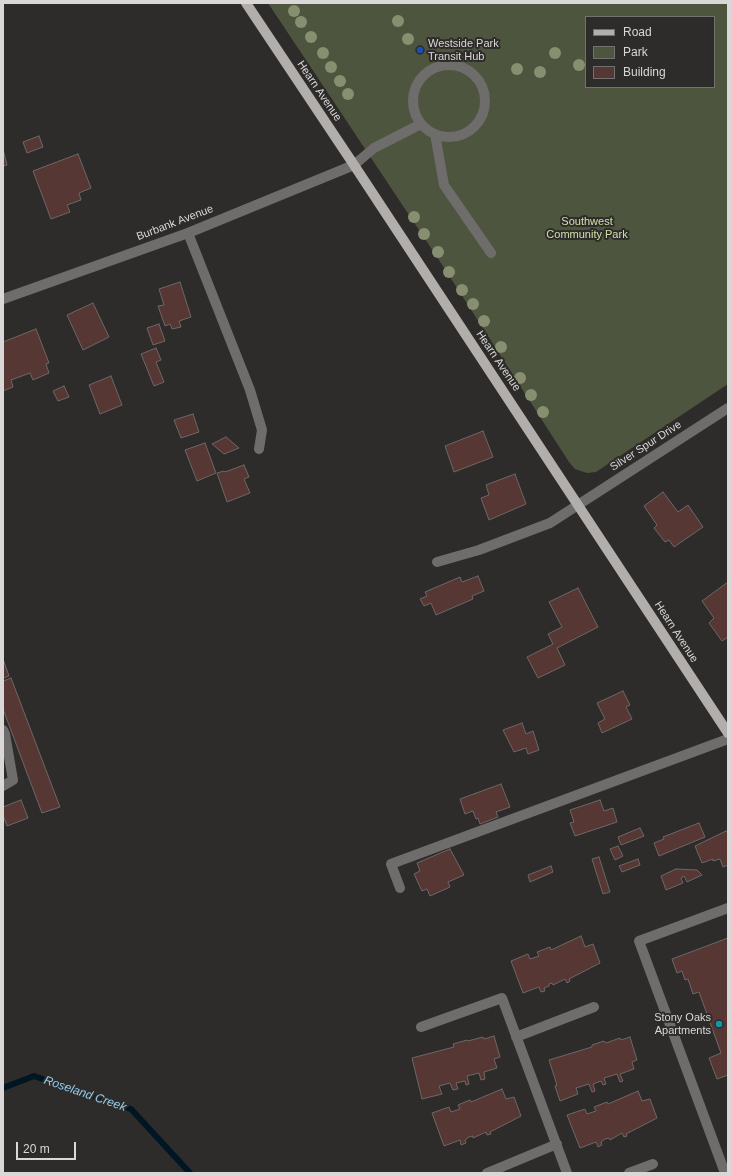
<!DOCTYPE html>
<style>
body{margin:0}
#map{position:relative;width:731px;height:1176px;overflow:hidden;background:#2e2c2a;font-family:Arial,sans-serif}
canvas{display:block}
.frame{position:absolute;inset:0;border:4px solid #d9d8d6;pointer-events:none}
.legend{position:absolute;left:585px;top:16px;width:130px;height:72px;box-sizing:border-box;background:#2e2c2a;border:1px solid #72716f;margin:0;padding:5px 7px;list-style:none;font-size:12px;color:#d9d8d6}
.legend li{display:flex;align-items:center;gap:8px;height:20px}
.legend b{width:20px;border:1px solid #72716f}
.scale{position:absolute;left:16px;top:1142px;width:60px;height:18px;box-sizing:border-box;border:2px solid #d9d8d6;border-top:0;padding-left:5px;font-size:12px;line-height:14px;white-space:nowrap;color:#d9d8d6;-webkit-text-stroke:3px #2e2c2a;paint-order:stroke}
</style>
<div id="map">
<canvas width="731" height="1176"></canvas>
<div class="frame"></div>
<ul class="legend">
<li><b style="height:5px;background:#b1aeac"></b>Road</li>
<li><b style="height:11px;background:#4e553f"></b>Park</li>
<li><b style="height:11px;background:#563733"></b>Building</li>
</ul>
<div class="scale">20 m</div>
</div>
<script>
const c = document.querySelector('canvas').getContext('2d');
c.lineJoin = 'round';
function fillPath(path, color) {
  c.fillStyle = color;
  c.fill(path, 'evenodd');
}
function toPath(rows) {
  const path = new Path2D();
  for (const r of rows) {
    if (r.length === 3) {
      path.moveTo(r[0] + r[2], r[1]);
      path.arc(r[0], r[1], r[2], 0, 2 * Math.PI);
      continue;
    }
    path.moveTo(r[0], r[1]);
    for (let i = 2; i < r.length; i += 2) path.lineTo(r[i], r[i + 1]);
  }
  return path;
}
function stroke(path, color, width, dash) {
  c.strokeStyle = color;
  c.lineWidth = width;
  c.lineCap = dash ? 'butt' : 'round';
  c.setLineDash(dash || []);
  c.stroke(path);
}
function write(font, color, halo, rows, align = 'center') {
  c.font = font + ' Arial,sans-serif';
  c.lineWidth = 4;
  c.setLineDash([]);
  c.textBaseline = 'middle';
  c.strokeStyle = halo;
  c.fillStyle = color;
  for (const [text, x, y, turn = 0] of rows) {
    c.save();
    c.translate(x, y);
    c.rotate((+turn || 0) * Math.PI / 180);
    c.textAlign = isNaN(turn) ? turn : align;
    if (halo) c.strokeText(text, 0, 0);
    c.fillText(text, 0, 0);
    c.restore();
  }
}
fillPath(toPath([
 [268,3,728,3,728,384,596,472,587,473,575,469,569,462,439,260],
 [586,17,714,17,714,87,586,87]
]), '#4e553f');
stroke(toPath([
 [3,1088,34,1076,131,1109,190,1173]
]), '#001623', 6);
const building = toPath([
 [39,136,43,147,27,153,23,142,39,136],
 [3,149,7,165,3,166,3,149],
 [78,154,91,188,79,193,81,200,67,205,70,212,51,219,33,171,78,154],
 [180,282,191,317,179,321,181,327,172,329,170,324,165,326,158,306,164,305,159,289,180,282],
 [93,303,109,337,83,350,67,315,93,303],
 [159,324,165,341,153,345,147,328,159,324],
 [36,329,49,363,46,364,49,373,33,380,30,373,11,380,13,387,3,391,3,342,36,329],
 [156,348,161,360,156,362,164,382,154,386,141,354,156,348],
 [111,376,122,405,100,414,89,385,111,376],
 [64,386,69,397,58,401,53,391,64,386],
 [193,414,199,432,181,438,174,420,193,414],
 [483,431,493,457,454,472,445,446,483,431],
 [226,437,239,448,224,454,212,444,226,437],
 [205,443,216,473,197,481,185,450,205,443],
 [244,465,249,477,244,479,250,493,227,502,217,473,224,471,225,472,244,465],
 [515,474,526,504,489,520,481,498,489,495,486,485,515,474],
 [663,492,678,512,688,505,703,527,674,547,669,540,665,542,654,528,657,525,644,506,663,492],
 [478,576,484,591,472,596,473,599,436,615,431,603,424,606,420,599,427,596,425,592,460,577,462,582,478,576],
 [728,582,728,637,722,641,709,623,714,618,702,601,728,582],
 [578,588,598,627,557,648,565,665,538,678,527,657,553,644,548,634,562,627,549,602,578,588],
 [3,659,9,676,3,678,3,659],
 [11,678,60,807,42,813,3,709,3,681,11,678],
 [623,691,630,705,626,707,632,719,602,733,598,723,605,719,597,703,623,691],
 [522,723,526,734,533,731,539,750,528,754,526,748,514,752,503,730,522,723],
 [501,784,510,807,496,812,498,817,480,824,478,818,476,819,473,811,465,814,460,799,501,784],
 [21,800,28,818,7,826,3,815,3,807,21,800],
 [600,800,604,811,613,808,617,822,575,836,570,823,574,822,570,810,600,800],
 [699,823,705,837,659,856,654,843,664,839,663,837,699,823],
 [640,828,644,836,621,845,618,837,640,828],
 [726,831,728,832,728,865,723,867,720,859,713,861,713,859,702,863,695,846,726,831],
 [618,846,623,856,615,860,610,849,618,846],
 [450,849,464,875,448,882,450,887,430,896,427,889,422,891,414,874,420,871,417,863,450,849],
 [599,857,610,892,603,894,592,859,599,857],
 [638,859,640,865,622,872,619,866,638,859],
 [551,866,553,872,530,882,528,875,551,866],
 [676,869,697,870,702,875,687,882,684,876,681,878,683,883,666,890,661,876,676,869],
 [581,936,585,947,593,944,600,963,569,979,570,981,567,983,565,979,553,985,552,983,549,984,549,986,544,988,545,991,541,992,539,987,523,993,511,961,528,954,530,959,539,956,537,952,550,947,551,950,581,936],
 [728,938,728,1075,717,1079,709,1058,721,1053,699,992,693,994,688,979,685,980,682,971,677,973,672,959,728,938],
 [494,1036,500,1057,494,1059,497,1068,484,1072,485,1079,481,1080,479,1073,467,1076,469,1084,466,1085,465,1081,456,1083,458,1089,453,1090,450,1083,439,1086,442,1094,422,1099,412,1058,454,1047,453,1044,467,1040,468,1041,483,1037,484,1039,494,1036],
 [630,1037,637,1060,632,1062,634,1069,620,1074,623,1081,620,1082,617,1074,604,1078,606,1084,603,1085,601,1081,593,1084,595,1091,592,1092,589,1084,576,1088,578,1094,560,1101,555,1086,557,1085,549,1060,592,1047,592,1045,604,1041,606,1043,620,1038,621,1040,630,1037],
 [502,1089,506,1099,514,1097,521,1116,490,1132,491,1134,487,1135,486,1132,473,1138,473,1136,469,1137,465,1140,466,1143,461,1145,460,1140,444,1146,432,1113,449,1107,451,1112,460,1109,458,1105,470,1100,471,1102,502,1089],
 [638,1091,642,1101,650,1099,657,1118,626,1134,627,1136,624,1137,622,1133,610,1140,609,1138,605,1139,601,1142,602,1145,598,1147,596,1142,580,1148,567,1115,585,1109,587,1114,596,1111,594,1107,607,1102,608,1104,638,1091]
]);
fillPath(building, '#563733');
stroke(building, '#6c6867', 1);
stroke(toPath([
 [449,101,36],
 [435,134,444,185,491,253],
 [188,233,250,390,262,430,259,449],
 [3,299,188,233,354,165,374,148,421,124],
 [437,562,479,550,550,523,728,408],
 [3,730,5,734,13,780,3,786],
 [400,888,391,864,728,739],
 [421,1027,502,998,567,1173],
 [516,1037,594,1007],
 [487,1173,557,1144],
 [629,1173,653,1164],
 [725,1173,639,941,728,908]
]), '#6f6d6c', 10);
stroke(toPath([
 [246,3,354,165,728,733]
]), '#b1aeac', 10);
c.fillStyle = '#878f70';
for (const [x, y] of [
 [294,11],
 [398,21],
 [301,22],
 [311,37],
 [408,39],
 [323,53],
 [555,53],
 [579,65],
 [331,67],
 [517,69],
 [540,72],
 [340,81],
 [348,94],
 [414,217],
 [424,234],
 [438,252],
 [449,272],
 [462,290],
 [473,304],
 [484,321],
 [501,347],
 [520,378],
 [531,395],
 [543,412]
]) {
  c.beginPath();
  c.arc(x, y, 6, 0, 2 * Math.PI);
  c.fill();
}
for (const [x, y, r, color] of [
 [420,50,4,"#1a4fb4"],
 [719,1024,4,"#0f9aa8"]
]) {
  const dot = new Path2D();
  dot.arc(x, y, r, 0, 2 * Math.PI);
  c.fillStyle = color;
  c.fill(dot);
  stroke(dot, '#2e2c2a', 1.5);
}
write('11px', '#d9d8d6', '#2e2c2a', [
 ["Westside Park",428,44],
 ["Transit Hub",428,57],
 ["Stony Oaks",711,1018,"right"],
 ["Apartments",711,1031,"right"]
], 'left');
write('11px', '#d9d8d6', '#2e2c2a', [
 ["Hearn Avenue",319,91,56],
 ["Burbank Avenue",175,223,-21],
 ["Hearn Avenue",498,361,56],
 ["Silver Spur Drive",646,446,-33],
 ["Hearn Avenue",676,632,57]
]);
write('11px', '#d0e0a9', '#2e2c2a', [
 ["Southwest",587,222],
 ["Community Park",587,235]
]);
write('italic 12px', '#93cdee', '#2e2c2a', [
 ["Roseland Creek",85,1094,19]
]);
</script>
